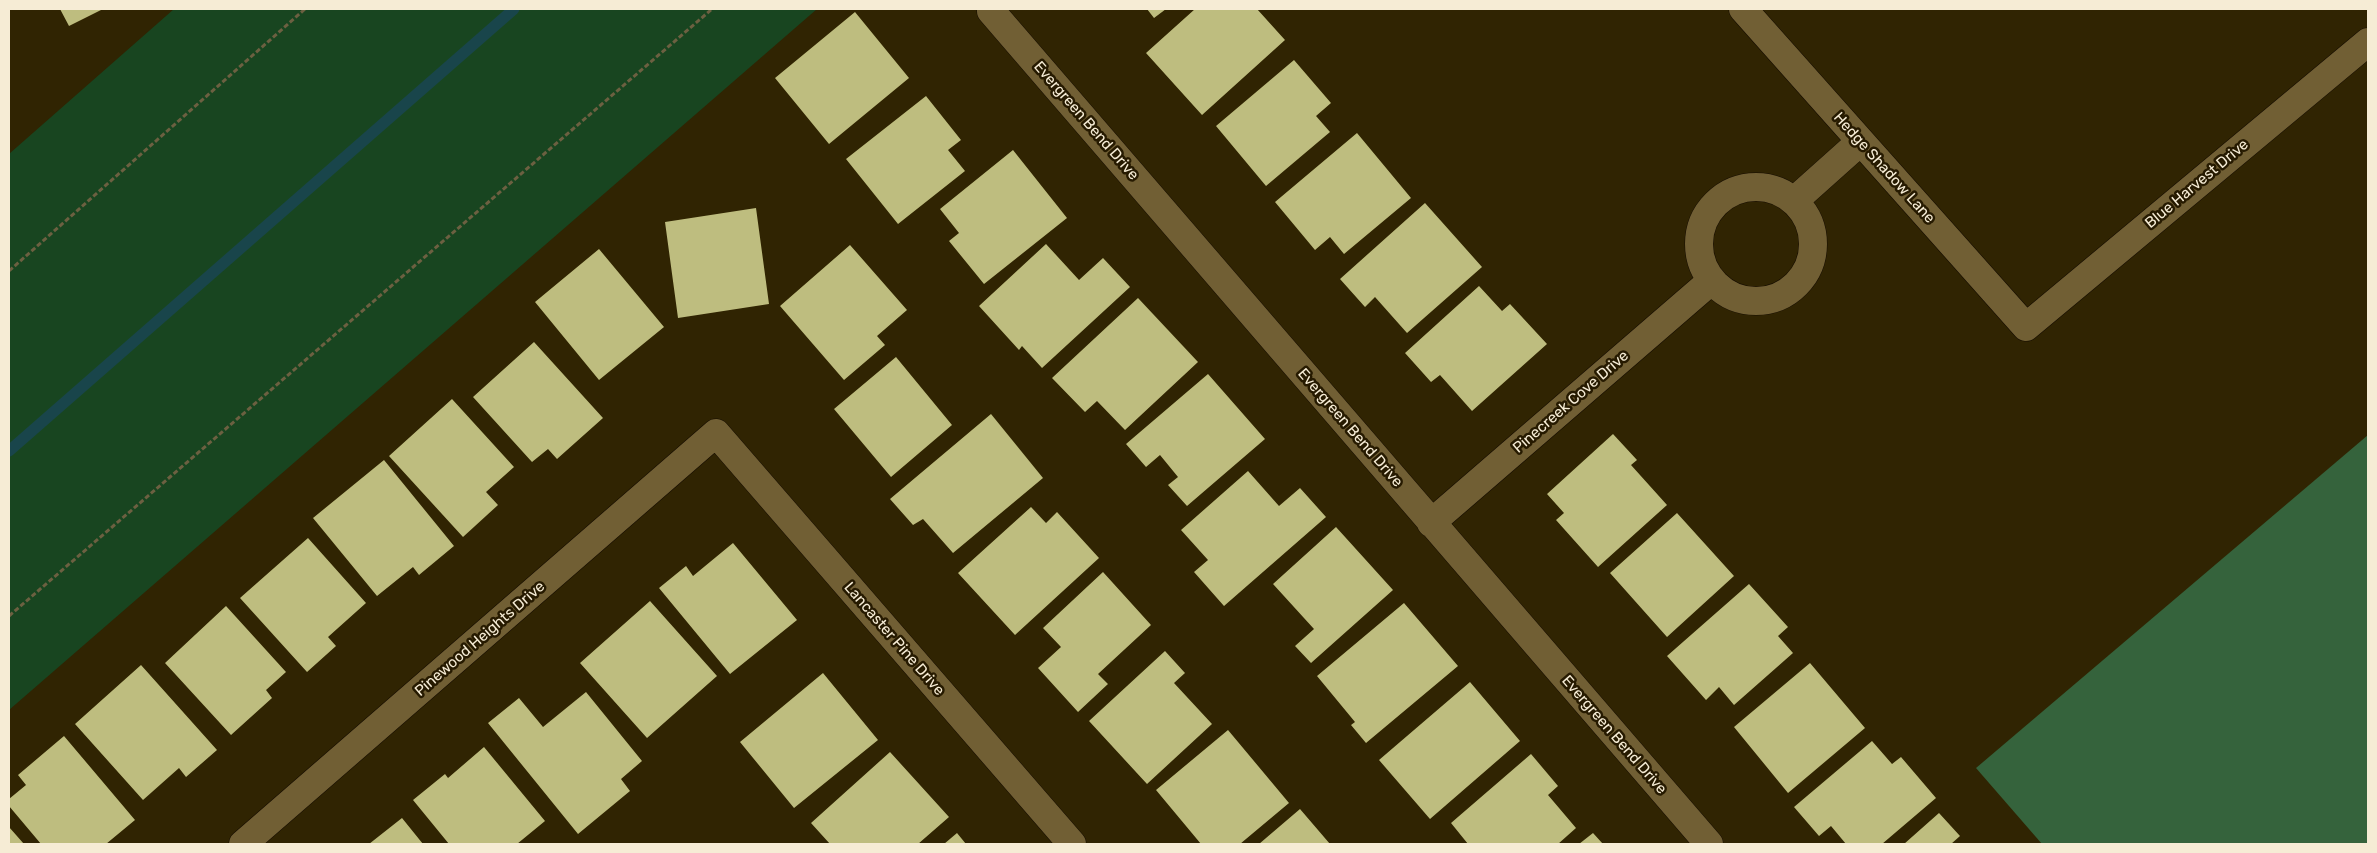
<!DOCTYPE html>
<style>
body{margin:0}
#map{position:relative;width:2377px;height:853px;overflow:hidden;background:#302402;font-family:Rubik,sans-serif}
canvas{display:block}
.frame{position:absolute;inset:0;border:10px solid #f6ecd5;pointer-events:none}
</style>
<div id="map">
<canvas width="2377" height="853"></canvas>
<div class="frame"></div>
</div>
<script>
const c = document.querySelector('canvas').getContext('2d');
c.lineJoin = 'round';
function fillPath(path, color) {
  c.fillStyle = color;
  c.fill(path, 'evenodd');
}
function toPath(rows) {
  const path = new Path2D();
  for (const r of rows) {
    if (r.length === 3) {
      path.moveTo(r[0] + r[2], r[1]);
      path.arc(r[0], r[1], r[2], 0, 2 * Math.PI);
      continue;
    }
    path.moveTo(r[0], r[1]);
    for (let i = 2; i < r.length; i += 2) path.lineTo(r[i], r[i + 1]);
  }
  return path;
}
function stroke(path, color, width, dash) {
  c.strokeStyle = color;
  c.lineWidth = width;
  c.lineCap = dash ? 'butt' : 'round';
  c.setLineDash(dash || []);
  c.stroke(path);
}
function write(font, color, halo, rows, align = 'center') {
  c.font = font + ' Rubik,sans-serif';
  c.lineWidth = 5;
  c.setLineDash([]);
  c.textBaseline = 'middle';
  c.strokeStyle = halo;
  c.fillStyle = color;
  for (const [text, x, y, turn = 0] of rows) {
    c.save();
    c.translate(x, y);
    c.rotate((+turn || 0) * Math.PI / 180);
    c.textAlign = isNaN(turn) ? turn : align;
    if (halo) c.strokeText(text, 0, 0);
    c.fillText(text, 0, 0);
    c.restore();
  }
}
fillPath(toPath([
 [174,9,817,9,9,710,9,154]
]), '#184520');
fillPath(toPath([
 [2368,435,2368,844,2042,844,1976,768]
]), '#35633c');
stroke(toPath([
 [9,451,514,9]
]), '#19454b', 11);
fillPath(toPath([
 [60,9,103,9,69,26],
 [1147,9,1166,9,1154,18],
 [1195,9,1257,9,1285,40,1202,115,1146,53],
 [855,12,909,78,829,144,775,78],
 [1294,60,1331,103,1316,116,1330,132,1266,186,1216,126],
 [926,96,961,140,948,150,965,171,898,224,846,159],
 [1357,133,1411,198,1344,254,1330,237,1315,250,1275,202],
 [1013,150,1067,218,984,284,949,241,959,233,940,209],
 [1425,203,1482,267,1407,333,1375,297,1365,307,1340,279],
 [756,208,769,304,678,318,665,222],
 [1046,244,1079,280,1103,258,1130,287,1042,368,1022,346,1019,350,979,306],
 [850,245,907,310,877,336,885,345,844,380,780,306],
 [599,249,664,327,599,380,535,302],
 [1479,286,1502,311,1510,304,1547,344,1472,411,1440,375,1431,382,1405,353],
 [1138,298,1198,362,1125,430,1097,401,1085,412,1052,378],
 [534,342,603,418,557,459,548,449,532,462,473,397],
 [896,357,952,425,891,477,834,409],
 [1208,374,1265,439,1187,506,1168,485,1178,477,1160,455,1146,467,1126,444],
 [452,399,514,467,486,492,498,505,463,537,389,456],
 [991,414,1043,478,953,553,923,519,913,525,890,499],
 [1613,434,1637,460,1631,465,1667,505,1598,567,1556,520,1564,513,1547,494],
 [384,460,454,546,419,575,413,567,377,596,313,518],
 [1248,471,1279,506,1300,488,1326,517,1224,606,1194,572,1208,560,1181,530],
 [1031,507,1046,523,1057,512,1099,558,1015,635,958,573],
 [1677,513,1734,576,1667,637,1610,573],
 [1336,527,1393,590,1311,663,1295,646,1314,629,1273,584],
 [308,538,366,603,328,637,336,646,307,672,240,598],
 [733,543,797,620,730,674,659,588,686,566,693,576],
 [1103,572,1151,625,1098,674,1108,684,1078,712,1038,668,1061,647,1043,628],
 [1749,584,1788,627,1778,636,1793,653,1734,705,1719,687,1706,700,1667,656],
 [650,601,717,676,647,738,580,663],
 [1404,603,1458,666,1366,743,1351,725,1355,722,1317,676],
 [226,606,286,672,266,690,272,698,231,735,165,663],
 [1165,651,1185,673,1174,683,1212,724,1147,784,1089,721],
 [1810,663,1865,728,1788,793,1734,727],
 [141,665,217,750,186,777,179,768,143,800,75,724],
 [823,673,878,740,794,808,740,742],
 [1470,682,1520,741,1430,819,1379,760],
 [586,692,642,761,621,779,630,791,578,834,488,723,519,698,543,727],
 [1228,730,1289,803,1240,844,1201,844,1156,790],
 [64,736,135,820,106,844,41,844,9,806,9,799,26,785,18,775],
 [1872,741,1892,764,1901,757,1936,798,1882,844,1846,844,1831,826,1819,836,1794,807],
 [484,747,545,821,517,844,449,844,413,800,445,774,448,778],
 [890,752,949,817,918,844,830,844,811,823],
 [1531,754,1558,786,1548,795,1576,828,1558,844,1468,844,1451,823],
 [1300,809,1330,844,1259,844],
 [1939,813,1960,836,1951,844,1904,844],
 [402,818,423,844,369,844],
 [9,827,24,844,9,844],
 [957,833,966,844,944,844],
 [1593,833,1603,844,1579,844]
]), '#bebd7f');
const street = toPath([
 [1743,9,2026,327,2368,42],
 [991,11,1709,844],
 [1756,244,57],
 [1794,201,1860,142],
 [1431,523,1711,281],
 [243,844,716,433,1072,844]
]);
stroke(street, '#160d00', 29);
stroke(toPath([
 [9,271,305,9],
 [9,616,712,9]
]), '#6c6041', 3, [5, 2.5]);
stroke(street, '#715f34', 28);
write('15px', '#f6ecd5', '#261a00', [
 ["Evergreen Bend Drive",1086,121,49],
 ["Hedge Shadow Lane",1884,168,48],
 ["Blue Harvest Drive",2197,184,-40],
 ["Pinecreek Cove Drive",1571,402,-41],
 ["Evergreen Bend Drive",1350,428,49],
 ["Pinewood Heights Drive",480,639,-41],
 ["Lancaster Pine Drive",894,639,49],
 ["Evergreen Bend Drive",1614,735,49]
]);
</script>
